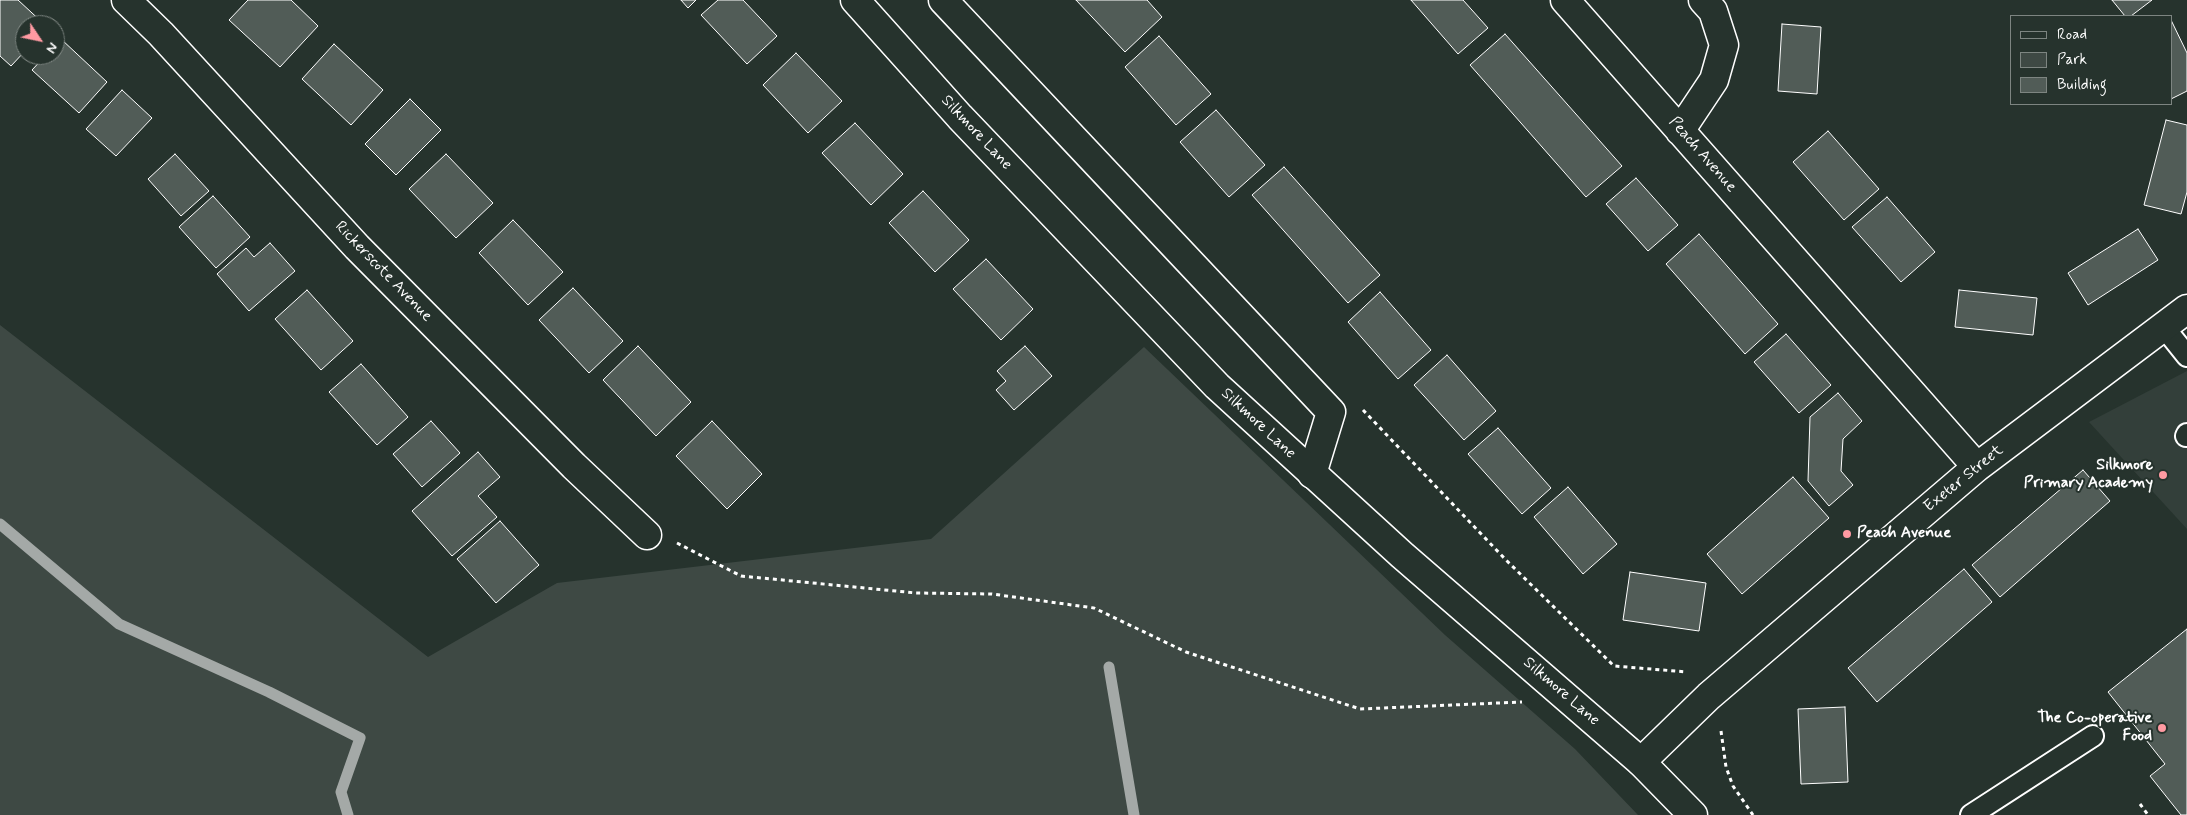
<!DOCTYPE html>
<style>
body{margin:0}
#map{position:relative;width:2187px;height:815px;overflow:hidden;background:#26332d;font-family:Mynerve,sans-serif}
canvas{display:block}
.legend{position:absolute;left:2010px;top:15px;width:162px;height:90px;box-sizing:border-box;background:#26332d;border:1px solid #7d8581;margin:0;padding:6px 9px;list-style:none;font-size:15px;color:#fff}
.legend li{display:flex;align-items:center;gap:10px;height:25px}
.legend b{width:25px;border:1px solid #7d8581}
.north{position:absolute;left:15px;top:15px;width:50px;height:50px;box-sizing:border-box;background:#26332d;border:1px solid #7d8581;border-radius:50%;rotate:124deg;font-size:14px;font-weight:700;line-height:20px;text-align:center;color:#fff}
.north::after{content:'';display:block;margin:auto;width:18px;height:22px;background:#ff9aa2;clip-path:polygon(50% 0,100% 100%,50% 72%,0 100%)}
</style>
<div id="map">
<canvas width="2187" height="815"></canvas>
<ul class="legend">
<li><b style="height:6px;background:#26332d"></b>Road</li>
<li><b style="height:14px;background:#3e4944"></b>Park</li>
<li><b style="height:14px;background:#515c57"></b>Building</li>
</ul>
<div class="north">N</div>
</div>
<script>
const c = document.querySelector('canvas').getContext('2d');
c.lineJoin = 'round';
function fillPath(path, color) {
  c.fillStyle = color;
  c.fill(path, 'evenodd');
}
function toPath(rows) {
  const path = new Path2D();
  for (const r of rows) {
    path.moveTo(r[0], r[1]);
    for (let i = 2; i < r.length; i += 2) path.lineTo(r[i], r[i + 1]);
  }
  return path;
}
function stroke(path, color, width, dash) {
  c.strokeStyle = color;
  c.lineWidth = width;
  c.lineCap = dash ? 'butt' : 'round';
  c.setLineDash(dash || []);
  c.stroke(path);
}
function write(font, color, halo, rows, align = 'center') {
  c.font = font + ' Mynerve,sans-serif';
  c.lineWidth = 4;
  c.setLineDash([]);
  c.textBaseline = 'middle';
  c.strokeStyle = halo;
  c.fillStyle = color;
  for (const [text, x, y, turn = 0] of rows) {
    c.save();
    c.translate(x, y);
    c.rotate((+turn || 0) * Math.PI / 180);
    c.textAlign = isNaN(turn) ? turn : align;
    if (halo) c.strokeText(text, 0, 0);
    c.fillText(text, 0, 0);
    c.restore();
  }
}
fillPath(toPath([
 [2187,371,2187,529,2089,422]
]), '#333f3a');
fillPath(toPath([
 [0,325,428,657,557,583,931,539,1144,347,1445,635,1575,749,1638,815,0,815]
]), '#3e4944');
stroke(toPath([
 [0,524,119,624,269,692,360,738,341,792,348,815],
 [1109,667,1134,815]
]), '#a4a9a7', 11);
const building = toPath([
 [0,0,18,0,45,25,25,25,25,51,11,66,0,56,0,0],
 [248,0,291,0,318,26,280,67,229,20,248,0],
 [681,0,696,0,688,8,681,0],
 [718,0,743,0,777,36,747,64,701,15,718,0],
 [1076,0,1147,0,1162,17,1125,52,1076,0],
 [1411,0,1463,0,1488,28,1458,54,1411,0],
 [2112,0,2152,0,2131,16,2125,16,2112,0],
 [2171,20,2187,53,2187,91,2171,99,2171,20],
 [1782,24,1821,27,1817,94,1778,91,1782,24],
 [1505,34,1622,166,1586,197,1470,65,1505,34],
 [1159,36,1211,94,1176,125,1125,67,1159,36],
 [61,39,107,82,79,113,32,70,46,55,55,55,55,45,61,39],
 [334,44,383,90,351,125,302,79,334,44],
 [796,53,842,101,808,133,763,85,796,53],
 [122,90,152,118,116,156,86,129,122,90],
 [410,99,441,130,396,175,365,144,410,99],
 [1216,110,1265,165,1229,197,1180,142,1216,110],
 [2166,120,2187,125,2187,192,2181,214,2144,205,2166,120],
 [855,123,903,174,871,205,822,153,855,123],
 [1828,131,1879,189,1844,220,1793,162,1828,131],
 [175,154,209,191,181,216,148,179,175,154],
 [446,154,493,203,456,238,409,189,446,154],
 [1284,167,1380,275,1348,303,1252,195,1284,167],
 [1636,178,1678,225,1648,251,1606,204,1636,178],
 [923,191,969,240,935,272,889,223,923,191],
 [213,196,250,237,216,268,179,227,213,196],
 [1887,197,1935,252,1901,282,1852,227,1887,197],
 [513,220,563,272,528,305,479,253,513,220],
 [2138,229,2158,260,2088,305,2068,273,2138,229],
 [1699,234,1778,324,1745,354,1666,264,1699,234],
 [270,243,295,271,249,311,217,274,246,248,254,257,270,243],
 [986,259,1033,309,1001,340,953,289,986,259],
 [573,288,623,341,589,373,539,320,573,288],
 [307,290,353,341,321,370,275,319,307,290],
 [1959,290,2037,298,2033,335,1955,327,1959,290],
 [1380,292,1431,350,1398,379,1348,322,1380,292],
 [1786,334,1831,385,1799,413,1754,362,1786,334],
 [638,346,691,402,656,436,603,380,638,346],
 [1025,346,1052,376,1014,410,996,390,1006,381,997,371,1025,346],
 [1447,355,1496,411,1464,440,1414,385,1447,355],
 [361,364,408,417,377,445,329,392,361,364],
 [1838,393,1862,421,1843,439,1841,471,1853,485,1829,506,1808,481,1810,417,1838,393],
 [431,421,460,453,422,487,393,454,431,421],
 [712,421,762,474,727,509,676,456,712,421],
 [1498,428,1551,488,1522,514,1468,454,1498,428],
 [478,452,500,477,478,496,497,517,452,556,412,511,478,452],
 [2083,470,2110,501,2000,597,1972,565,2083,470],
 [1793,477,1829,518,1742,594,1707,554,1793,477],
 [1568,487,1617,544,1583,574,1534,517,1568,487],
 [500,521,539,565,496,603,457,559,500,521],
 [1964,569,1992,602,1877,702,1848,668,1964,569],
 [1630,572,1706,583,1699,631,1623,620,1630,572],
 [2187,629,2187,815,2181,815,2150,776,2165,764,2108,692,2187,629],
 [1845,707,1848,782,1801,784,1798,709,1845,707]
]);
fillPath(building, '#515c57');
stroke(building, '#fff', 1);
const lane = toPath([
 [2163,326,2187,356],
 [2186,436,2187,434],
 [1971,815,2093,736]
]);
const street = toPath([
 [126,0,161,34,357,247,574,466,647,535],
 [943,0,1331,412,1312,474],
 [1565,0,1977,467],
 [1680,131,1714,80,1724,45,1713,11,1703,0],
 [1641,762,1709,696,1977,467,2187,309]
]);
const secondary = toPath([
 [855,0,960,117,1217,386,1402,555,1641,762,1693,815]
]);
stroke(lane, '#fff', 24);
stroke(street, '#fff', 31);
stroke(secondary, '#fff', 31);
stroke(toPath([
 [1363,410,1506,560,1614,666,1687,672],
 [677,543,741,576,916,593,992,594,1094,608,1186,652,1360,709,1522,702],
 [1721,731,1726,767,1733,786,1753,815],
 [2140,804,2148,815]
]), '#fff', 3, [4, 4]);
stroke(lane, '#26332d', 20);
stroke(street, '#26332d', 28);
stroke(secondary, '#26332d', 28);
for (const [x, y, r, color] of [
 [2163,475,5,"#ff9aa2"],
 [1847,534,5,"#ff9aa2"],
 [2162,728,5,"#ff9aa2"]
]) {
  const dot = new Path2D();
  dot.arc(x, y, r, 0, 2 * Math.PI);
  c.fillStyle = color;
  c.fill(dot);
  stroke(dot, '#26332d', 2);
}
write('16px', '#fff', '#26332d', [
 ["Silkmore Lane",976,133,47],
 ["Peach Avenue",1702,155,49],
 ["Rickerscote Avenue",383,272,46],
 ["Silkmore Lane",1258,424,43],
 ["Exeter Street",1964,479,-39],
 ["Silkmore Lane",1561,692,41]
]);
write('bold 16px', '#fff', '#26332d', [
 ["Silkmore",2153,466],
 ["Primary Academy",2153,484],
 ["Peach Avenue",1857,534,"left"],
 ["The Co-operative",2152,719],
 ["Food",2152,737]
], 'right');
</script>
